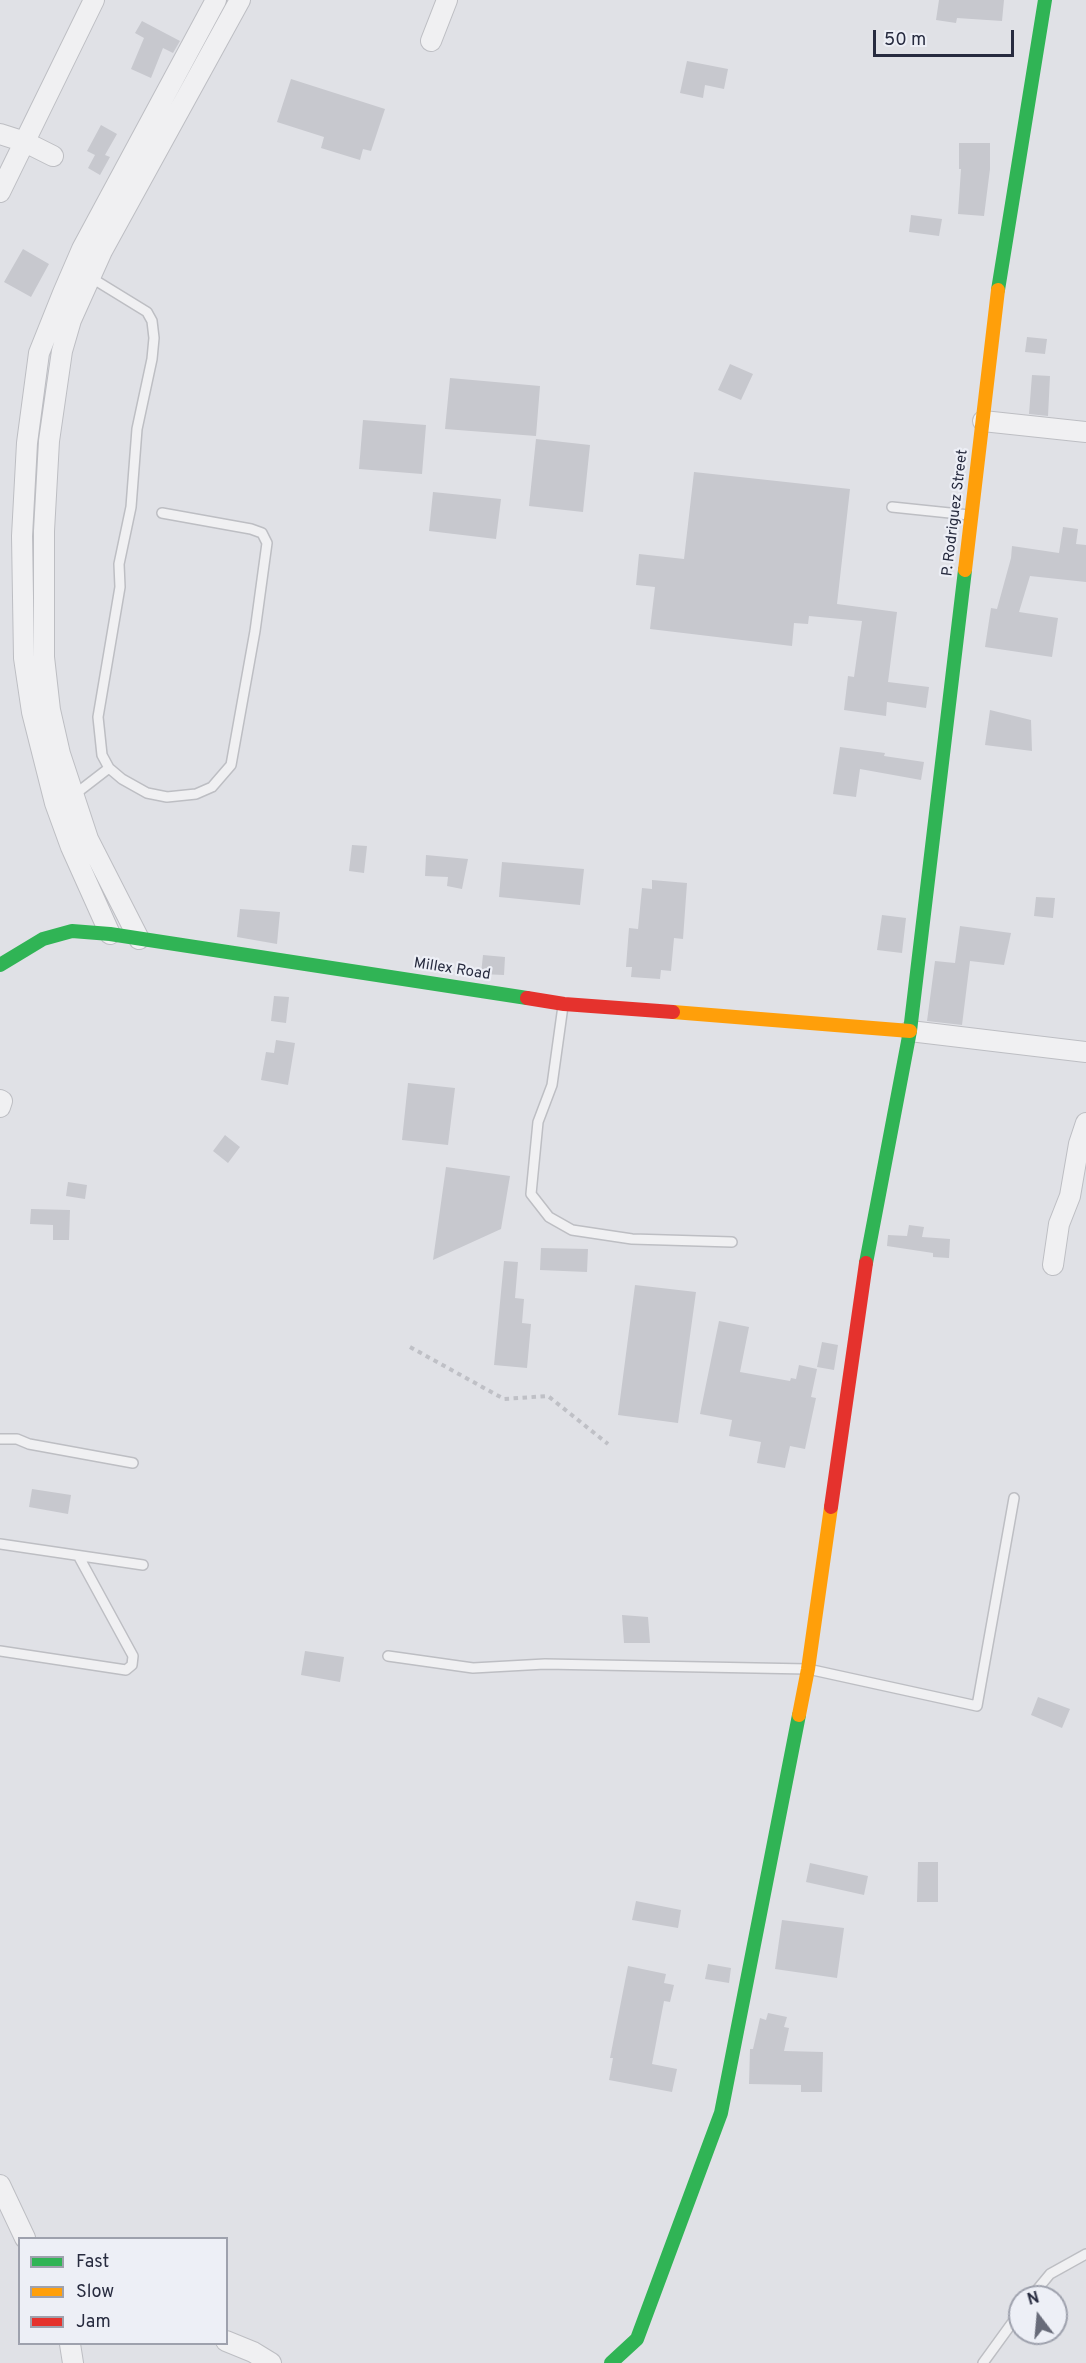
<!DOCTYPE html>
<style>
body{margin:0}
#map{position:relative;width:1086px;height:2363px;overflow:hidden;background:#e0e1e6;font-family:Overpass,sans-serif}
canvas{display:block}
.legend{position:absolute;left:18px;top:2237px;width:210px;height:108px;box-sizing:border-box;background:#edeff6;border:2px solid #9ea1ad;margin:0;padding:8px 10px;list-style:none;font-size:18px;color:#272b3f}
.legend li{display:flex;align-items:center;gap:12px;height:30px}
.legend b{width:30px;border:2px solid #9ea1ad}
.north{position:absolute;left:1008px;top:2285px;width:60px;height:60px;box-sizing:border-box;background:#edeff6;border:2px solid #9ea1ad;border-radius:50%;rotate:344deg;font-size:16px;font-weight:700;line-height:24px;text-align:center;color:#272b3f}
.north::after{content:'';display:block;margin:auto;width:21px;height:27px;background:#686b79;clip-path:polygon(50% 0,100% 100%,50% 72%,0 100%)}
.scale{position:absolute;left:873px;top:30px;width:141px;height:27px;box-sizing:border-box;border:3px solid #272b3f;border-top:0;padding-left:8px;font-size:18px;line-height:21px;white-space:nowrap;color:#272b3f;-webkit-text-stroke:4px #edeff6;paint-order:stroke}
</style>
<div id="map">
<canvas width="1086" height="2363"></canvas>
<ul class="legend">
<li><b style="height:8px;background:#30b455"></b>Fast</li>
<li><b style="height:8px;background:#ff9f0a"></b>Slow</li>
<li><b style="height:8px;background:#e5322d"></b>Jam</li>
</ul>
<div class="north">N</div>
<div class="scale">50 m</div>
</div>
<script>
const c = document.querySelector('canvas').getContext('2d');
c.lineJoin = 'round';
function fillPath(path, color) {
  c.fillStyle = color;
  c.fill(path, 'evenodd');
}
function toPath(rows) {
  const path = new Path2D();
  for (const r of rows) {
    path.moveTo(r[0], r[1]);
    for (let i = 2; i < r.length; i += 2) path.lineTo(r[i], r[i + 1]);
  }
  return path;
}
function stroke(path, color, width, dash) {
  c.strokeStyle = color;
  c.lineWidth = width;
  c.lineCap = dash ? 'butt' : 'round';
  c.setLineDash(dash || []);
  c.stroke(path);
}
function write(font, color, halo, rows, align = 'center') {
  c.font = font + ' Overpass,sans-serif';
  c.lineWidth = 4.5;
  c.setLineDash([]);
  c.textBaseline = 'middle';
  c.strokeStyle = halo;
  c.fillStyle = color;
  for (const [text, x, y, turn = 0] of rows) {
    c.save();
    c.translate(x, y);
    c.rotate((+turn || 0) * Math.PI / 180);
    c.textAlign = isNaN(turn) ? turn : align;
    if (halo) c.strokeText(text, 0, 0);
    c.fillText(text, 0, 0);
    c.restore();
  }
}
fillPath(toPath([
 [939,0,1004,0,1002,21,957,18,956,23,936,20],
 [142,21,180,41,173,53,163,48,151,78,131,69,144,38,135,33],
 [687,61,728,69,724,89,705,85,703,98,680,93],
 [291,79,385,109,371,151,363,149,360,160,321,148,324,137,277,122],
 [101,125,117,134,105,155,110,157,100,175,88,168,95,155,87,151],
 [959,143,990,143,990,169,984,216,958,214,961,169,959,169],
 [911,215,942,219,939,236,909,232],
 [23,249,49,264,31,297,4,282],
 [1027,337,1047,339,1045,354,1025,352],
 [730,364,753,374,741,400,718,390],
 [1032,375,1050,376,1048,416,1029,414],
 [450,378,540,386,536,436,445,429],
 [363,420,426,425,422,474,359,469],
 [536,439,590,445,583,512,529,506],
 [694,472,850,489,837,604,897,612,888,682,929,687,926,708,887,702,886,716,844,710,848,676,854,677,862,621,809,616,808,624,794,623,792,646,650,629,655,587,636,585,639,554,684,559],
 [433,492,501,499,496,539,429,531],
 [1063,527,1078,529,1076,544,1086,545,1086,582,1030,576,1019,612,1058,618,1052,657,985,647,991,608,997,609,1011,558,1012,546,1059,553],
 [990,710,1031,720,1032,751,985,745],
 [840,747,885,753,884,756,924,762,921,780,860,769,856,797,833,794],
 [352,845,367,846,364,873,349,871],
 [426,855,468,859,462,889,447,886,448,877,425,876],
 [502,862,584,869,580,905,499,897],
 [652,880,687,883,683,939,674,938,671,971,661,970,660,979,631,977,632,967,626,967,629,928,638,929,642,888,652,889],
 [1036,897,1055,898,1053,918,1034,916],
 [240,909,280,912,277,944,237,937],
 [882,915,906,918,902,953,877,950],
 [960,926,1011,933,1004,965,970,961,962,1025,927,1021,935,961,955,963],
 [483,955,505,957,504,975,481,974],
 [274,996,289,997,286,1023,271,1021],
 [276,1040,295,1043,288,1085,261,1080,266,1052,274,1053],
 [408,1083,455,1088,448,1145,402,1140],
 [225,1135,240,1147,228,1163,213,1151],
 [446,1167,510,1176,501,1229,433,1260],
 [68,1182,87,1185,85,1199,66,1196],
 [31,1209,70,1210,69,1240,53,1240,53,1225,30,1224],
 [909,1225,924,1227,922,1237,950,1239,949,1258,933,1257,933,1253,887,1246,888,1235,907,1236],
 [541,1248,588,1249,587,1272,540,1270],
 [504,1261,518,1262,515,1298,524,1299,522,1323,531,1324,527,1368,494,1365],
 [635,1285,696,1292,678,1423,618,1415],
 [719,1321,749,1327,740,1372,790,1381,791,1378,796,1379,799,1365,817,1369,811,1397,816,1398,805,1449,790,1446,785,1468,757,1463,761,1442,729,1436,732,1420,700,1414],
 [822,1342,838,1345,834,1370,817,1367],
 [32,1489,71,1495,68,1514,29,1507],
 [622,1615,648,1617,650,1643,624,1643],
 [305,1651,344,1657,340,1682,301,1675],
 [1038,1697,1070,1709,1062,1728,1031,1715],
 [918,1862,938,1862,938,1902,917,1902],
 [810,1863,868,1876,864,1895,806,1882],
 [636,1901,681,1910,678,1928,632,1920],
 [782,1920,844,1928,837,1978,775,1969],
 [708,1964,731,1968,729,1983,705,1979],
 [628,1966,666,1974,664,1983,674,1985,670,2002,664,2001,652,2064,677,2069,672,2092,609,2080,613,2058,610,2058],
 [768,2013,787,2017,784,2027,789,2028,784,2051,823,2052,822,2092,801,2092,801,2085,749,2084,750,2049,753,2049,760,2018,766,2020]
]), '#c7c8ce');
const lane = toPath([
 [892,507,969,515],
 [109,768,122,779,147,793,167,797,196,794,212,787,231,765,255,631,267,543,262,533,251,529,162,513],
 [74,795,109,768,102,755,98,717,120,587,119,564,131,507,137,429,152,359,154,338,152,321,147,312,90,277],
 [563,1006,552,1085,538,1122,531,1194,549,1217,572,1230,632,1239,732,1242],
 [0,1439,17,1439,29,1444,133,1463],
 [0,1544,143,1565],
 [0,1651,126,1670,132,1665,133,1656,79,1557],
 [388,1656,473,1668,545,1664,808,1669,977,1706,1014,1498],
 [1031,2297,1050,2274,1086,2254],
 [983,2363,1020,2312]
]);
const street = toPath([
 [431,41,447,0],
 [0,134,25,142,53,156],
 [0,192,94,0],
 [983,421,1086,432],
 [110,934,71,847,55,803,32,712,24,658,22,536,27,443,39,353,63,293,82,249,216,0],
 [139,939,88,839,60,754,50,710,44,657,44,531,49,441,62,351,71,320,102,251,240,0],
 [910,1031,1086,1052],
 [0,1100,2,1101,0,1107],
 [1053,1265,1059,1224,1070,1196,1079,1144,1086,1123],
 [0,2185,25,2238],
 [226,2341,253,2352,271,2363],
 [70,2344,73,2363]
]);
stroke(lane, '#bdbec3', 12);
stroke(street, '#bdbec3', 22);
stroke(toPath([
 [410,1347,504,1399,548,1396,608,1444]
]), '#bfc0c6', 4, [4.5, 4.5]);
stroke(lane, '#f0f0f2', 9);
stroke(street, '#f0f0f2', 20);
stroke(toPath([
 [998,290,1045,0],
 [0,965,43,939,72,931,110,934,527,998],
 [866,1263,910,1031,965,570],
 [611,2363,637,2339,721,2113,799,1715]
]), '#30b455', 14);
stroke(toPath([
 [965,570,998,290],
 [673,1012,910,1031],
 [799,1715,808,1669,831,1507]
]), '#ff9f0a', 14);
stroke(toPath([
 [527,998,564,1004,673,1012],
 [831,1507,866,1263]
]), '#e5322d', 14);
write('15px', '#272b3f', '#edeff6', [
 ["P. Rodriguez Street",956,513,-83],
 ["Millex Road",452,970,9]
]);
</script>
